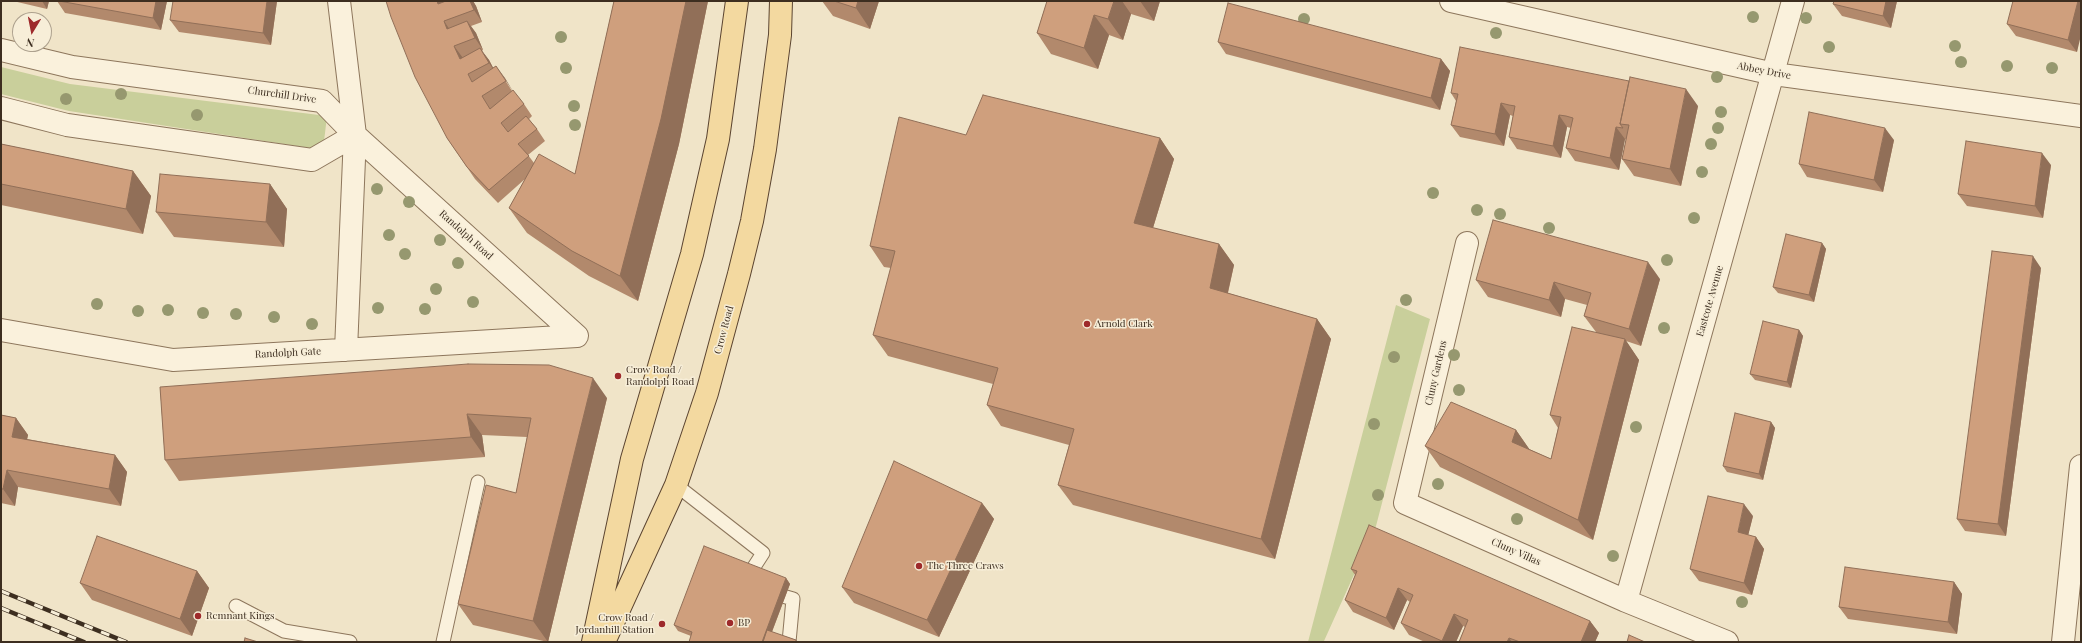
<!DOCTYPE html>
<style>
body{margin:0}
#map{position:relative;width:2082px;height:643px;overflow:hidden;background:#f0e4c8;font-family:"Playfair Display",serif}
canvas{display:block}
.frame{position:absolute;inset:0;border:2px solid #3d2e20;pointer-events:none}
.north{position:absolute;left:12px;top:12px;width:40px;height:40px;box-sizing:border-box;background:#f7eed8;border:1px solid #ada18e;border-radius:50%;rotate:190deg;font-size:11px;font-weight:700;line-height:16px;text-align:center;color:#3d2e20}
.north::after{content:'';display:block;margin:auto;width:14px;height:18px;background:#9e2a2b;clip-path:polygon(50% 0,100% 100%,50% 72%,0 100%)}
</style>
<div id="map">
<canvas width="2082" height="643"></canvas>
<div class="frame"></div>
<div class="north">N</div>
</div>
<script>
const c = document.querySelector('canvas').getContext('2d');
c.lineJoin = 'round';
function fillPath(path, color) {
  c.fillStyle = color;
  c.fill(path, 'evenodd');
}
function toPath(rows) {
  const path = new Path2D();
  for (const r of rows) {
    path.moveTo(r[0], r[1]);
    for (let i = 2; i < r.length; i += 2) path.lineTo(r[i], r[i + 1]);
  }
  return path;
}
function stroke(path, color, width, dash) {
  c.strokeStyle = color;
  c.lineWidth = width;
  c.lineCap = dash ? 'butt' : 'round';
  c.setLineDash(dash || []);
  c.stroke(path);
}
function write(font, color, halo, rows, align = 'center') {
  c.font = font + ' "Playfair Display",serif';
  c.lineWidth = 3;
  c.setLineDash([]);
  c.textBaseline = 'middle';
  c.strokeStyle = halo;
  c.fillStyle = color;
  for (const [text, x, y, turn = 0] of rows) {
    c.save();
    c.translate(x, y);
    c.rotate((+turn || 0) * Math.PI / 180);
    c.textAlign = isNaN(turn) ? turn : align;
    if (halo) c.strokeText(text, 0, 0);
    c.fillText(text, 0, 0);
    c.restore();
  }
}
fillPath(toPath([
 [1,67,70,84,327,116,323,150,69,111,1,94],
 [1396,305,1430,319,1376,526,1324,641,1326,642,1308,642]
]), '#c9cf9b');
const lane = toPath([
 [676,485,763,553,752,570],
 [769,592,793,599,789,642],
 [236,606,284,631,350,642],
 [443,642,478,482]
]);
const street = toPath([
 [339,1,355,135,346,350],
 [1451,1,1774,74,2081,116],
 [1,50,72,67,322,101,355,135,577,336],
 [1,108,67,125,312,160,355,135],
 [1467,243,1405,503,1626,601,1727,642],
 [1,330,173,360,577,336],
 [1626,601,1793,1],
 [2063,642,2081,466]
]);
const primary = toPath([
 [593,642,632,459,692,254,718,139,737,1],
 [604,642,676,485,707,393,739,274,752,221,765,149,780,35,781,1]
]);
stroke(lane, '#8d765c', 15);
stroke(street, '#8d765c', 24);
stroke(primary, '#5b4430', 24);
stroke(lane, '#faf1dc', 13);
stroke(street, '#faf1dc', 22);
stroke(primary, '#f3d9a0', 22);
const rail = toPath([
 [1,591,126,642],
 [1,608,84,642]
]);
stroke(rail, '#3d2e20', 4.5);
stroke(rail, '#f7eed8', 3, [9]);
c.fillStyle = '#96986f';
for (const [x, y] of [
 [1753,17],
 [1806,18],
 [1304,19],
 [1496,33],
 [561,37],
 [1955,46],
 [1829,47],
 [1961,62],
 [2007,66],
 [566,68],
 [2052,68],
 [1717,77],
 [121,94],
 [66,99],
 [574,106],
 [1721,112],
 [197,115],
 [575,125],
 [1718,128],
 [1711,144],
 [1702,172],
 [377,189],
 [1433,193],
 [409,202],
 [1477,210],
 [1500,214],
 [1694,218],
 [1549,228],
 [389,235],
 [440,240],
 [405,254],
 [1667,260],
 [458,263],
 [436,289],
 [1406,300],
 [473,302],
 [97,304],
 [378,308],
 [425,309],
 [168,310],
 [138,311],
 [203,313],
 [236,314],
 [274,317],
 [312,324],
 [1664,328],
 [1454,355],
 [1394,357],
 [1459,390],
 [1374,424],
 [1636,427],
 [1438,484],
 [1378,495],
 [1517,519],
 [1613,556],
 [1742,602]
]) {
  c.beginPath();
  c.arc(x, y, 6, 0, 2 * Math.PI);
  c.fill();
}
fillPath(toPath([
 [13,1,49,1,47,9],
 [57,1,167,1,161,30,65,13],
 [277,1,271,45,179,32,170,20],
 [386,1,473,1,476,6,482,22,471,26,476,33,483,50,482,51,489,60,493,68,496,66,512,91,524,104,532,116,529,119,537,129,545,141,528,155,534,163,575,174,614,1,708,1,679,144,638,301,589,276,527,233,509,208,525,179,498,203,475,179,447,138],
 [822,1,879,1,870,29,833,16],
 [1047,1,1160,1,1154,21,1131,14,1123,40,1109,35,1098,69,1051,54,1037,33],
 [1834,1,1897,1,1891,28,1842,16,1833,4],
 [2081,1,2077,52,2016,36,2007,24],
 [1218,42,1441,59,1450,71,1440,110,1226,54],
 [1451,93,1698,106,1681,186,1634,176,1622,159,1626,140,1625,139,1619,170,1575,161,1566,148,1571,128,1567,127,1561,158,1517,149,1509,137,1513,116,1510,115,1504,146,1460,137,1451,125,1456,101],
 [966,135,1160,138,1174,159,1153,228,1219,244,1234,265,1228,293,1317,319,1331,339,1275,559,1073,505,1058,485,1069,445,1001,426,987,405,993,384,888,356,873,335,891,268,884,267,870,246],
 [1894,140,1883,192,1807,177,1799,164],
 [1,144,133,171,151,196,143,234,1,205],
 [2051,165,2043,218,1967,206,1958,194],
 [270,184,287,209,284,247,174,237,156,212],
 [1822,243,1826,249,1814,302,1778,293,1773,287],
 [2041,268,2006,536,1965,531,1957,519],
 [1660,279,1641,346,1626,341,1639,360,1593,540,1440,467,1425,446,1516,430,1529,449,1551,459,1558,428,1550,415,1596,332,1584,316,1587,305,1565,299,1561,317,1488,297,1476,280],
 [1799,330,1803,336,1791,388,1755,380,1750,374],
 [160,387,607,398,548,642,473,625,458,604,516,493,527,437,482,435,485,457,179,481,165,460],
 [1,415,16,418,28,435,27,439,115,455,127,472,121,506,18,487,15,506,1,503],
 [1771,422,1775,428,1763,480,1727,472,1723,466],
 [982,503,994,519,939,637,854,603,842,587],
 [1753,516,1748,535,1756,537,1764,549,1752,595,1699,581,1690,569],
 [1351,569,1590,621,1599,633,1595,642,1459,642,1465,627,1463,626,1456,642,1425,642,1409,635,1401,623,1410,602,1407,600,1394,630,1353,612,1345,600,1355,575],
 [197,571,209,588,192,636,92,600,80,583],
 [786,578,790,584,772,632,796,640,798,642,689,642,691,636,678,631,674,625],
 [1954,582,1962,594,1957,634,1848,619,1839,607]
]), '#b2896c');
fillPath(toPath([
 [42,1,49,1,47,9],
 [156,1,167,1,161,30,153,18],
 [267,1,277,1,271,45,263,33],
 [437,1,442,1,443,2,438,4],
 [470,1,473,1,476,6,482,22,474,10],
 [686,1,708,1,679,144,638,301,620,276],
 [858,1,879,1,870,29,856,8],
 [1114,1,1122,1,1131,14,1123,40,1108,19],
 [1140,1,1160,1,1154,21],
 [1886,1,1897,1,1891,28,1883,16],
 [2078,1,2081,1,2081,35,2077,52,2068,40],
 [1094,15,1109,35,1098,69,1084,48],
 [444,21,452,33,447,29],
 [467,21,476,33,483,50,475,38],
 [454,46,463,58,460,59],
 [480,48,489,60,497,75,489,63],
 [1441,59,1450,71,1440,110,1431,98],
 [496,66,505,78,514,93],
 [1686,89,1698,106,1681,186,1670,169],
 [1501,103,1510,115,1504,146,1495,134],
 [1559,115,1567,127,1561,158,1553,146],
 [1616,127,1625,139,1619,170,1610,158],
 [1885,128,1894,140,1883,192,1874,180],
 [1160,138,1174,159,1148,244,1134,223],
 [2042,153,2051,165,2043,218,2035,206],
 [133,171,151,196,143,234,126,209],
 [270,184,287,209,284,247,266,222],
 [1822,243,1826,249,1814,302,1809,295],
 [1219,244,1234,265,1224,309,1210,288],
 [2033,256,2041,268,2006,536,1998,524],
 [1648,262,1660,279,1641,346,1629,329],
 [1554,282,1565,299,1561,317,1549,300],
 [1317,319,1331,339,1275,559,1261,539],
 [1799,330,1803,336,1791,388,1787,382],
 [1625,339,1639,360,1593,540,1578,520],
 [593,378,607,398,548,642,533,621],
 [467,414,482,435,485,457,471,437],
 [16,418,28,435,24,454,12,437],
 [1771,422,1775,428,1763,480,1759,474],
 [1516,430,1530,450,1512,442],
 [115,455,127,472,121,506,109,489],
 [7,470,18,487,15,506,3,489],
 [982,503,994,519,939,637,927,620],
 [1744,504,1753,516,1746,544,1738,532],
 [1756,537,1764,549,1752,595,1744,583],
 [197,571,209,588,192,636,180,619],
 [786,578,790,584,768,642,762,642],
 [1954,582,1962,594,1957,634,1948,622],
 [1398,588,1407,600,1394,630,1386,618],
 [1454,614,1463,626,1456,642,1442,642,1442,641],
 [1590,621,1599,633,1595,642,1581,642],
 [1509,638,1512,642,1507,642]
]), '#916f58');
const building = toPath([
 [59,1,156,1,153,18,59,1],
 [173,1,267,1,263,33,170,20,173,1],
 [386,1,437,1,438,4,446,1,470,1,474,10,444,21,447,29,467,21,475,38,454,46,460,59,480,48,489,63,468,74,472,82,496,66,506,81,482,96,490,109,513,90,524,104,501,123,508,132,526,116,537,129,518,144,529,156,489,190,467,167,447,138,415,77,391,17,386,1],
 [614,1,686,1,661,119,620,276,572,251,509,208,539,154,575,174,614,1],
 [834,1,858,1,856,8,834,1],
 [1047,1,1114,1,1108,19,1094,15,1084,48,1037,33,1047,1],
 [1834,1,1886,1,1883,16,1833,4,1834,1],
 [2013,1,2078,1,2068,40,2007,24,2013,1],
 [1228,3,1441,59,1431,98,1218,42,1228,3],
 [1460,47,1629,81,1620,124,1623,128,1616,127,1610,158,1566,148,1573,118,1566,116,1559,115,1553,146,1509,137,1515,106,1509,105,1501,103,1495,134,1451,125,1458,94,1451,93,1460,47],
 [1630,77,1686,89,1670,169,1622,159,1629,125,1620,124,1630,77],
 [983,95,1160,138,1134,223,1219,244,1210,288,1317,319,1261,539,1058,485,1074,429,987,405,998,368,873,335,895,251,870,246,899,117,966,135,983,95],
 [1809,112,1885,128,1874,180,1799,164,1809,112],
 [1966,141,2042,153,2035,206,1958,194,1966,141],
 [1,144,133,171,126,209,1,184,1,144],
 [160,174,270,184,266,222,156,212,160,174],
 [1493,220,1648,262,1629,329,1584,316,1591,293,1554,282,1549,300,1476,280,1493,220],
 [1786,234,1822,243,1809,295,1773,287,1786,234],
 [1992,251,2033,256,1998,524,1957,519,1992,251],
 [1763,321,1799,330,1787,382,1750,374,1763,321],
 [1572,327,1625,339,1578,520,1425,446,1451,402,1516,430,1512,442,1551,459,1561,417,1550,415,1572,327],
 [468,364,549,365,593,378,533,621,458,604,486,485,516,493,531,418,467,414,471,437,165,460,160,387,468,364],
 [1735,413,1771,422,1759,474,1723,466,1735,413],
 [1,415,16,418,12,437,115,455,109,489,7,470,3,489,1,489,1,415],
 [894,461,982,503,927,620,842,587,894,461],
 [1708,496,1744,504,1738,532,1756,537,1744,583,1690,569,1708,496],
 [1369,525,1590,621,1581,642,1520,642,1509,638,1507,642,1459,642,1468,620,1454,614,1442,641,1401,623,1413,595,1398,588,1386,618,1345,600,1357,571,1351,569,1369,525],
 [97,536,197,571,180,619,80,583,97,536],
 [704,546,786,578,762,642,689,642,692,632,674,625,704,546],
 [1845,567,1954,582,1948,622,1839,607,1845,567],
 [767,630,796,640,796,642,763,642,767,630],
 [1629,635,1645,642,1627,642,1629,635],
 [245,638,258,642,244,642,245,638]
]);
fillPath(building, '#cf9f7d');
stroke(building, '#916f58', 1);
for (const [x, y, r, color] of [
 [1087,324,4,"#9e2a2b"],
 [618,376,4,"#9e2a2b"],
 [919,566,4,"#9e2a2b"],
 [198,616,4,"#9e2a2b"],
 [730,623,4,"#9e2a2b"],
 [662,624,4,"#9e2a2b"]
]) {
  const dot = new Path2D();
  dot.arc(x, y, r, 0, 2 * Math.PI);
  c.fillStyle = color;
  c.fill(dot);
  stroke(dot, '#f7eed8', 1.5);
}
write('10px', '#3d2e20', '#f7eed8', [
 ["Abbey Drive",1764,71,11],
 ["Churchill Drive",282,95,8],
 ["Randolph Road",466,235,42],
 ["Eastcote Avenue",1710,301,-74],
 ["Crow Road",724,330,-75],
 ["Randolph Gate",288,353,-3],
 ["Cluny Gardens",1436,373,-77],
 ["Cluny Villas",1516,552,24]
]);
write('10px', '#3d2e20', '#f7eed8', [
 ["Arnold Clark",1095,324],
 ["Crow Road /",626,370],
 ["Randolph Road",626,382],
 ["The Three Craws",927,566],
 ["Remnant Kings",206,616],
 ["Crow Road /",654,618,"right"],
 ["Jordanhill Station",654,630,"right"],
 ["BP",738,623]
], 'left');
</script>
